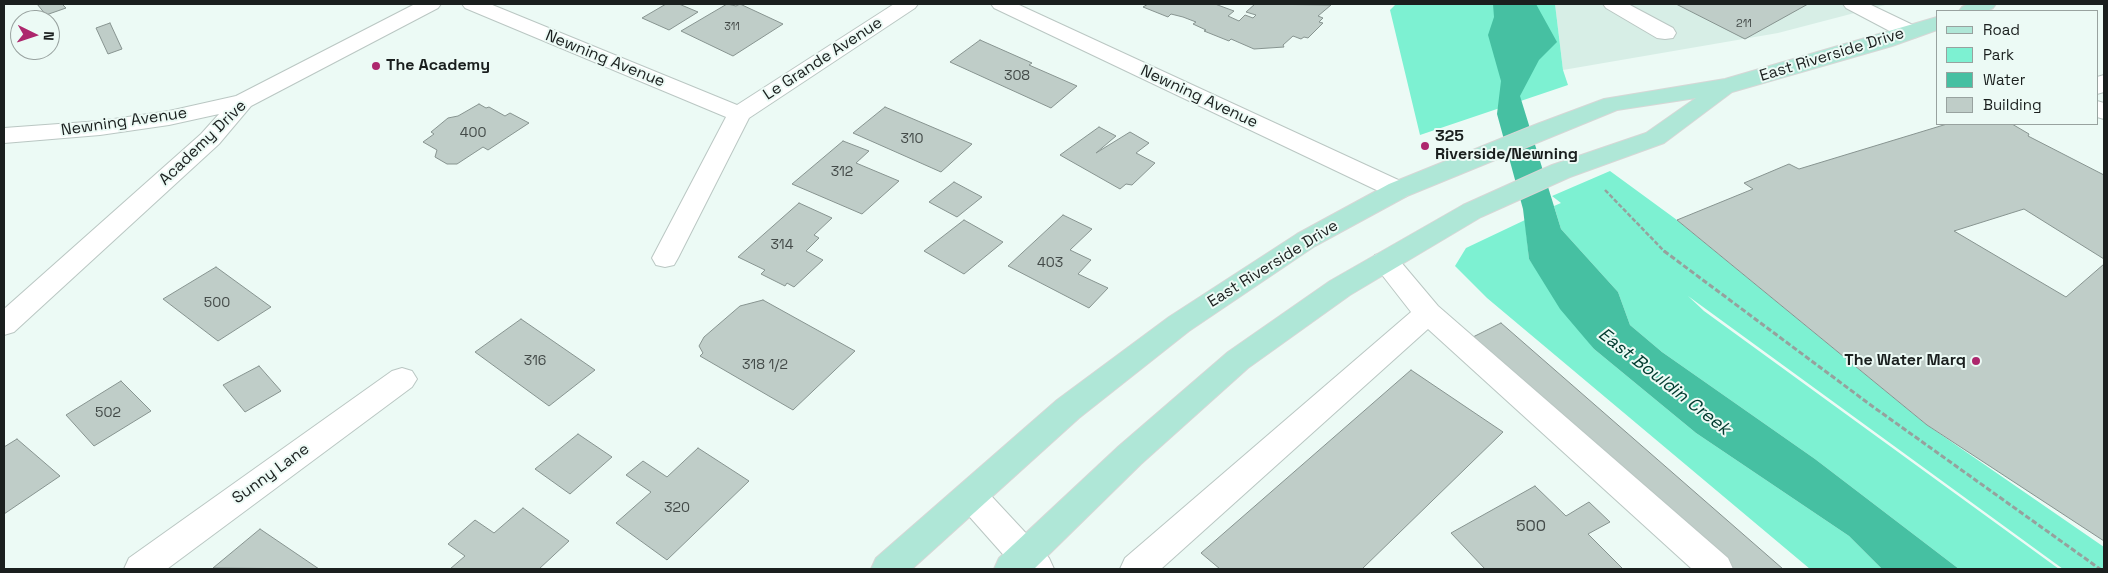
<!DOCTYPE html>
<style>
body{margin:0}
#map{position:relative;width:2108px;height:573px;overflow:hidden;background:#ecfaf5;font-family:"Space Grotesk",sans-serif}
canvas{display:block}
.frame{position:absolute;inset:0;border:5px solid #1a1f1e;pointer-events:none}
.legend{position:absolute;left:1936px;top:10px;width:162px;height:115px;box-sizing:border-box;background:#ecfaf5;border:1px solid #98a29f;margin:0;padding:6px 9px;list-style:none;font-size:15px;color:#1a1f1e}
.legend li{display:flex;align-items:center;gap:10px;height:25px}
.legend b{width:25px;border:1px solid #98a29f}
.north{position:absolute;left:10px;top:10px;width:50px;height:50px;box-sizing:border-box;background:#ecfaf5;border:1px solid #98a29f;border-radius:50%;rotate:94deg;font-size:14px;font-weight:700;line-height:20px;text-align:center;color:#1a1f1e}
.north::after{content:'';display:block;margin:auto;width:18px;height:22px;background:#ad276d;clip-path:polygon(50% 0,100% 100%,50% 72%,0 100%)}
</style>
<div id="map">
<canvas width="2108" height="573"></canvas>
<div class="frame"></div>
<ul class="legend">
<li><b style="height:6px;background:#afe7d7"></b>Road</li>
<li><b style="height:14px;background:#7df1d2"></b>Park</li>
<li><b style="height:14px;background:#46c0a2"></b>Water</li>
<li><b style="height:14px;background:#bfcdc8"></b>Building</li>
</ul>
<div class="north">N</div>
</div>
<script>
const c = document.querySelector('canvas').getContext('2d');
c.lineJoin = 'round';
function fillPath(path, color) {
  c.fillStyle = color;
  c.fill(path, 'evenodd');
}
function toPath(rows) {
  const path = new Path2D();
  for (const r of rows) {
    path.moveTo(r[0], r[1]);
    for (let i = 2; i < r.length; i += 2) path.lineTo(r[i], r[i + 1]);
  }
  return path;
}
function stroke(path, color, width, dash) {
  c.strokeStyle = color;
  c.lineWidth = width;
  c.lineCap = dash ? 'butt' : 'round';
  c.setLineDash(dash || []);
  c.stroke(path);
}
function write(font, color, halo, rows, align = 'center') {
  c.font = font + ' "Space Grotesk",sans-serif';
  c.lineWidth = 4;
  c.setLineDash([]);
  c.textBaseline = 'middle';
  c.strokeStyle = halo;
  c.fillStyle = color;
  for (const [text, x, y, turn = 0] of rows) {
    c.save();
    c.translate(x, y);
    c.rotate((+turn || 0) * Math.PI / 180);
    c.textAlign = isNaN(turn) ? turn : align;
    if (halo) c.strokeText(text, 0, 0);
    c.fillText(text, 0, 0);
    c.restore();
  }
}
fillPath(toPath([
 [1555,4,1889,4,1778,33,1563,70]
]), '#d7eee6');
fillPath(toPath([
 [1396,4,1555,4,1563,70,1568,85,1420,135,1390,10],
 [1610,171,1677,220,1927,425,2104,547,2104,569,2063,569,1688,296,1704,311,2059,569,1959,569,1815,459,1662,352,1630,325,1618,292,1561,229,1554,206,1561,203,1552,196],
 [1525,220,1529,259,1594,349,1696,433,1849,536,1882,569,1810,569,1487,298,1455,266,1466,248]
]), '#7df1d2');
fillPath(toPath([
 [1493,4,1536,4,1557,42,1539,60,1520,96,1561,229,1618,292,1630,325,1662,352,1815,459,1959,569,1882,569,1849,536,1696,433,1594,349,1560,309,1529,259,1523,209,1497,114,1501,81,1488,35,1494,17]
]), '#46c0a2');
const building = toPath([
 [37,4,62,4,66,8,46,15,37,4],
 [666,4,679,4,698,12,669,30,642,18,666,4],
 [727,4,736,6,740,4,783,24,733,56,681,31,727,4],
 [1148,4,1215,4,1234,11,1228,16,1239,21,1245,15,1253,18,1256,15,1246,12,1255,4,1331,5,1318,16,1323,18,1319,22,1323,23,1308,38,1304,37,1301,39,1293,36,1283,45,1284,47,1254,49,1231,39,1229,41,1204,31,1206,30,1193,24,1196,22,1183,17,1171,14,1168,17,1143,7,1148,4],
 [1676,4,1808,4,1745,39,1676,4],
 [110,23,122,49,108,54,96,28,110,23],
 [980,40,1032,63,1029,65,1077,86,1051,108,950,62,980,40],
 [479,104,486,108,489,107,505,116,510,113,529,123,488,150,483,147,457,164,447,164,435,157,437,150,423,142,434,134,431,132,448,118,458,116,479,104],
 [885,107,972,144,941,172,853,133,885,107],
 [1947,124,2012,124,2029,134,2028,136,2104,175,2104,259,2024,209,1954,231,2066,297,2104,264,2104,541,1927,425,1677,220,1753,189,1744,183,1789,164,1799,169,1947,124],
 [1099,127,1116,136,1096,153,1130,132,1149,143,1136,153,1155,163,1132,185,1126,184,1120,189,1060,155,1099,127],
 [843,141,869,151,856,163,899,181,862,214,792,184,843,141],
 [954,182,982,197,957,217,929,202,954,182],
 [799,203,832,218,814,235,819,238,806,251,823,260,794,287,787,283,785,286,761,274,765,270,738,257,799,203],
 [1063,215,1092,229,1070,250,1091,260,1078,274,1108,288,1089,308,1008,266,1063,215],
 [964,220,1003,242,964,274,924,251,964,220],
 [216,267,271,307,218,341,163,299,216,267],
 [763,300,855,351,793,410,700,356,703,353,699,346,704,337,740,306,763,300],
 [521,319,595,370,549,406,475,352,521,319],
 [1501,323,1783,569,1729,569,1471,338,1501,323],
 [259,366,281,391,245,412,223,385,259,366],
 [1411,370,1503,432,1362,569,1220,569,1201,553,1411,370],
 [121,381,151,411,94,446,66,415,121,381],
 [578,434,612,457,570,494,535,469,578,434],
 [17,439,60,476,4,514,4,447,17,439],
 [698,448,749,481,667,560,616,523,651,492,626,475,643,461,667,477,698,448],
 [1535,486,1566,516,1589,502,1610,522,1588,534,1623,569,1485,569,1451,533,1535,486],
 [523,508,569,541,539,569,450,569,465,556,448,544,475,520,494,533,523,508],
 [260,529,319,569,213,568,260,529]
]);
fillPath(building, '#bfcdc8');
stroke(building, '#879490', 1);
const minor = toPath([
 [415,4,441,4,438,8,251,106,219,144,14,332,4,335,4,309,201,134,219,114,169,125,100,135,4,143,4,128,100,121,169,111,236,96,415,4],
 [462,4,490,4,737,105,894,4,918,4,915,8,749,118,678,258,674,265,665,267,656,265,652,258,726,117,465,8,462,4],
 [991,4,1017,4,1407,184,1411,190,1407,196,1398,198,1389,196,994,8,991,4],
 [1603,4,1628,4,1673,28,1676,33,1673,38,1665,39,1657,38,1606,8,1603,4],
 [1843,4,1869,4,1917,27,1920,32,1917,37,1909,38,1901,37,1846,8,1843,4],
 [2104,75,2104,92,2097,94,2097,77,2104,75],
 [2097,101,2104,103,2104,119,2097,117,2097,101],
 [1385,253,1395,255,1438,306,1728,558,1733,569,1692,569,1428,329,1161,569,1120,569,1125,558,1411,312,1372,262,1375,255,1385,253],
 [402,368,412,371,417,379,412,387,167,569,124,569,129,558,392,371,402,368],
 [971,482,982,486,1049,558,1054,569,1016,569,960,506,955,496,960,486,971,482]
]);
const major = toPath([
 [1968,4,1996,4,1993,8,1987,11,1959,11,1962,7,1968,4],
 [1937,17,1937,30,1892,46,1732,92,1664,143,1570,177,1481,217,1350,295,1248,368,1141,464,1034,569,994,569,999,558,1119,446,1228,352,1330,281,1463,205,1552,165,1646,133,1696,98,1617,110,1407,196,1315,246,1189,331,1079,418,912,569,871,569,876,558,1057,400,1169,317,1297,234,1389,184,1537,124,1604,99,1725,79,1937,17]
]);
stroke(minor, '#bac7c3', 2);
stroke(major, '#d6d7d6', 2);
stroke(toPath([
 [1605,190,1665,252]
]), '#96a19d', 2.5, [4.5, 2]);
stroke(toPath([
 [1664,251,1872,406,2100,569]
]), '#96a19d', 3, [5.5, 2.5]);
fillPath(minor, '#fff');
fillPath(major, '#afe7d7');
for (const [x, y, r, color] of [
 [376,66,5,"#ad276d"],
 [1425,146,5,"#ad276d"],
 [1976,361,5,"#ad276d"]
]) {
  const dot = new Path2D();
  dot.arc(x, y, r, 0, 2 * Math.PI);
  c.fillStyle = color;
  c.fill(dot);
  stroke(dot, '#ecfaf5', 2);
}
write('11px', '#434a48', null, [
 ["211",1744,24],
 ["311",732,27]
]);
write('14px', '#434a48', null, [
 ["308",1017,76],
 ["400",473,133],
 ["310",912,139],
 ["312",842,172],
 ["314",782,245],
 ["403",1050,263],
 ["500",217,303],
 ["316",535,361],
 ["318 1/2",765,365],
 ["502",108,413],
 ["320",677,508]
]);
write('16px', '#1a1f1e', '#ecfaf5', [
 ["East Riverside Drive",1832,55,-17],
 ["Newning Avenue",605,59,22],
 ["Le Grande Avenue",823,59,-33],
 ["Newning Avenue",1199,97,25],
 ["Newning Avenue",124,122,-8],
 ["Academy Drive",203,143,-44],
 ["East Riverside Drive",1273,264,-32],
 ["Sunny Lane",271,474,-36]
]);
write('bold 16px', '#1a1f1e', '#ecfaf5', [
 ["The Academy",386,66],
 ["325",1435,137],
 ["Riverside/Newning",1435,155],
 ["The Water Marq",1966,361,"right"]
], 'left');
write('16px', '#434a48', null, [
 ["500",1531,527]
]);
write('italic 18px', '#013a2e', '#ecfaf5', [
 ["East Bouldin Creek",1664,382,38]
]);
</script>
